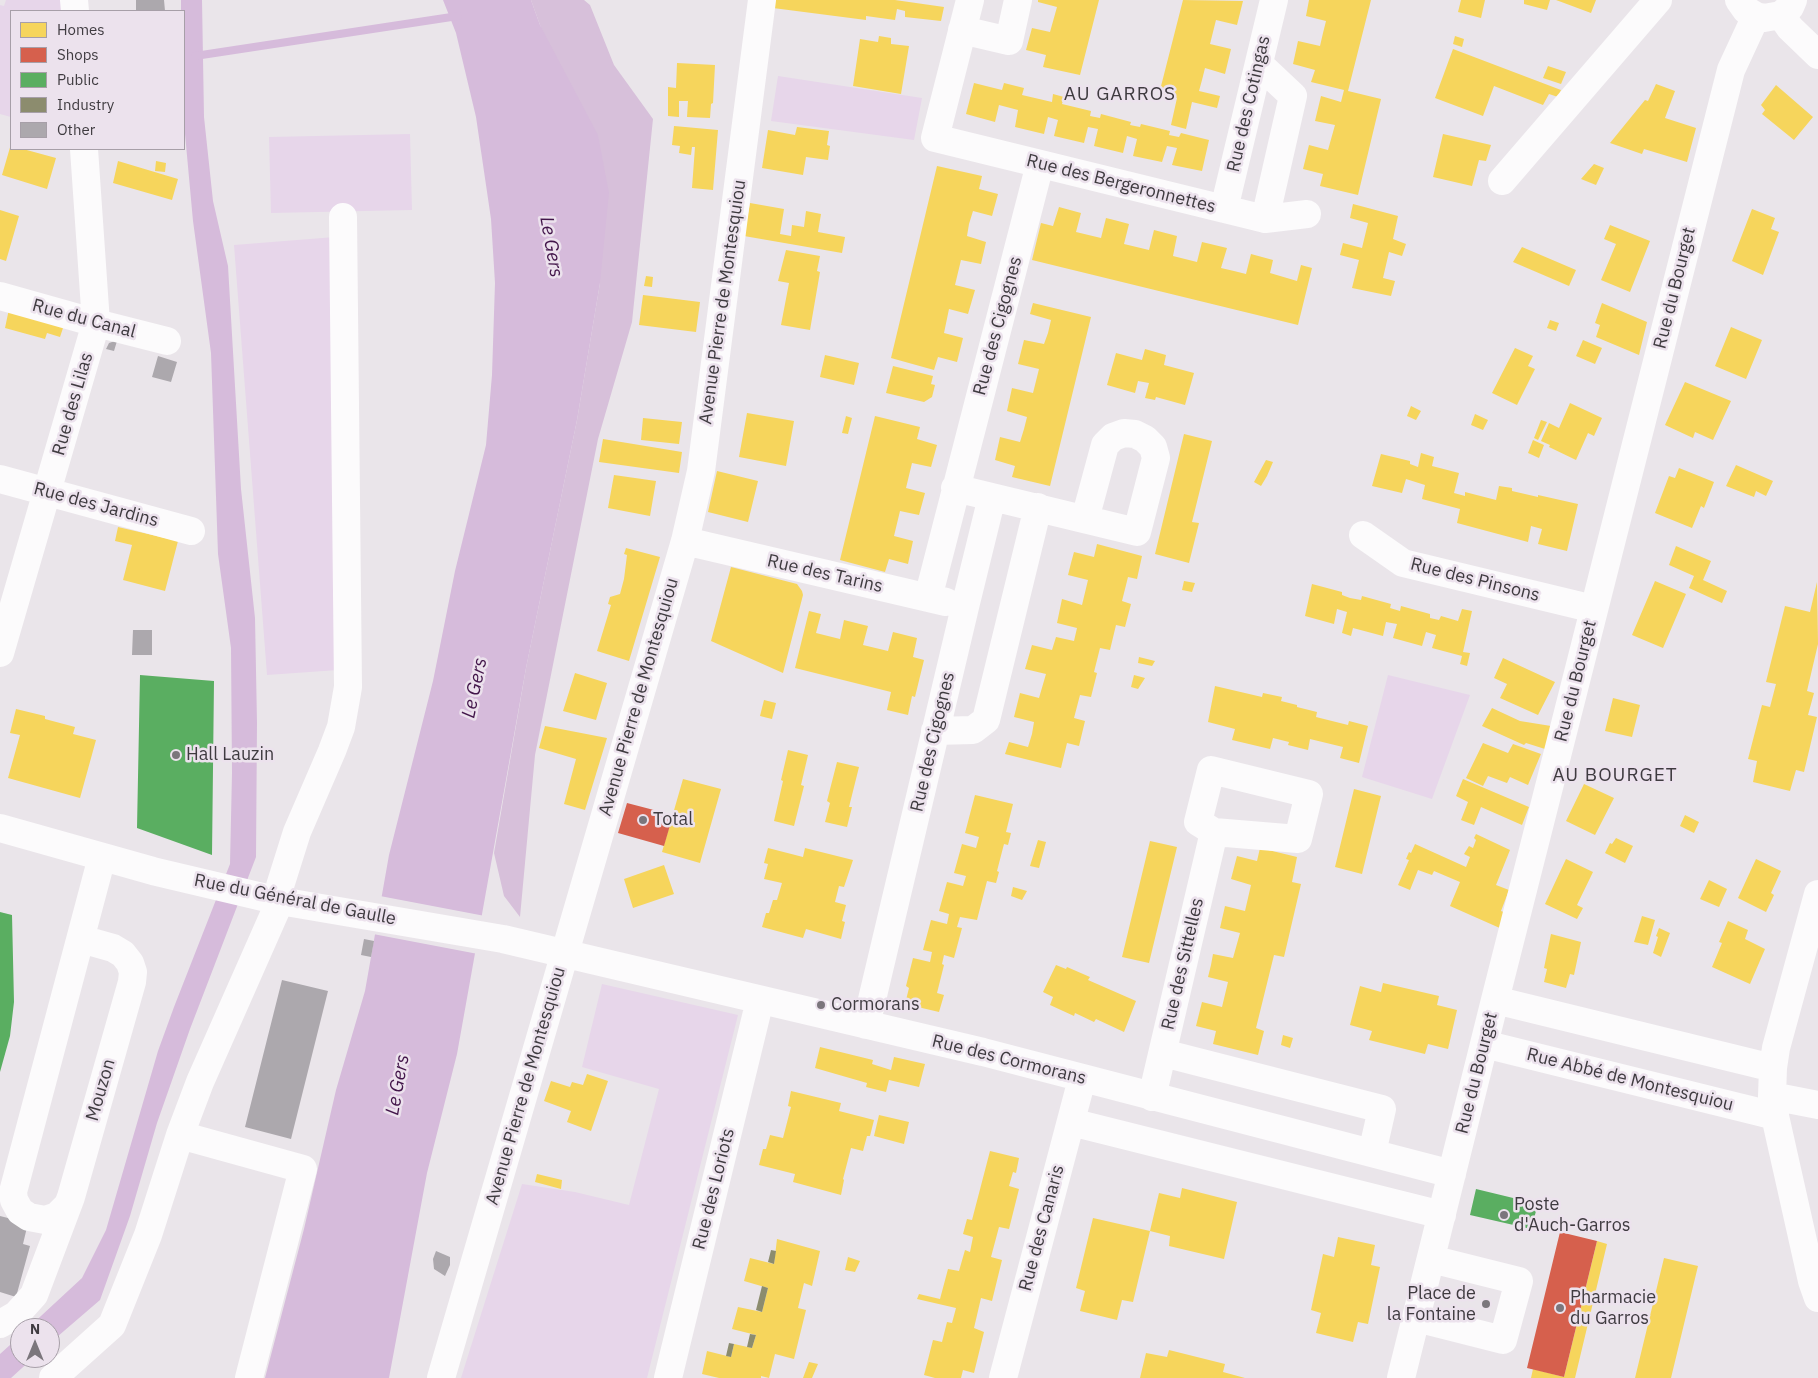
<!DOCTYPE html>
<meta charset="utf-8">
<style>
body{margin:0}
#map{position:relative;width:1818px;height:1378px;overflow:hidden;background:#eae5ea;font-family:"IBM Plex Sans",sans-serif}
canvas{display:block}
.legend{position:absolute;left:10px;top:10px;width:175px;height:140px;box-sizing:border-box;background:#ece2ed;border:1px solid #a79fa8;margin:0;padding:6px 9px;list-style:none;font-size:15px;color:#3f3b40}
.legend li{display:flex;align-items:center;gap:10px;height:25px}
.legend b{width:25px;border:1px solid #a79fa8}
.north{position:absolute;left:10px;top:1318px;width:50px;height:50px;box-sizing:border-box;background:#ece2ed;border:1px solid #a79fa8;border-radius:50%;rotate:0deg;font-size:14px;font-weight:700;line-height:20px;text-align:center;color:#3f3b40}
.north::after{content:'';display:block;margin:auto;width:18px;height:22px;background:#7b767c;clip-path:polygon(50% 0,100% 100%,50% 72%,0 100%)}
</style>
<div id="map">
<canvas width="1818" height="1378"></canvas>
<ul class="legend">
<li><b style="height:14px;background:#f6d55c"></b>Homes</li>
<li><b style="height:14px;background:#d6604d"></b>Shops</li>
<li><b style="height:14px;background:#5aae61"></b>Public</li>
<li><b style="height:14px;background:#8c8c6e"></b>Industry</li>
<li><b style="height:14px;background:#aca8ad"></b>Other</li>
</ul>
<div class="north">N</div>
</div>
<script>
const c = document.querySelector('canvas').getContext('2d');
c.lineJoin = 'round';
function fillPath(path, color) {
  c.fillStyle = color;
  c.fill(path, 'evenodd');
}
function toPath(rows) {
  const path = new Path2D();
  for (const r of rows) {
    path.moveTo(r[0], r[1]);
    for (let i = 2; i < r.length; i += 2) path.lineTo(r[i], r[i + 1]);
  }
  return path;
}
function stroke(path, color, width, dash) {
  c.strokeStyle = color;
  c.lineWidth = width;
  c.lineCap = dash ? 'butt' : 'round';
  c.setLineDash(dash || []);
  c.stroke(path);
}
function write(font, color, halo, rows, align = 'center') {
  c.font = font + ' "IBM Plex Sans",sans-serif';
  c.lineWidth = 5;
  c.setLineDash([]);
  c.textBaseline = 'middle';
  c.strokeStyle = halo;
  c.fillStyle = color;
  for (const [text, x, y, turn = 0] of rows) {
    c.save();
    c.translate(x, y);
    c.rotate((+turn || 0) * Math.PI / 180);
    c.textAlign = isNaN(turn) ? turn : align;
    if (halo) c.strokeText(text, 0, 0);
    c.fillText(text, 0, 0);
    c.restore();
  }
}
fillPath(toPath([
 [6,0,63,0,64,11,11,11,11,117,0,114,0,5,4,6],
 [778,76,922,98,914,140,771,121],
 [410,134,412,210,271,213,269,137],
 [335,237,338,670,267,675,234,245],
 [1388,675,1470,695,1432,799,1362,777],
 [602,984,738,1015,647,1378,461,1378,522,1184,575,1192,629,1205,659,1089,582,1067]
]), '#e7d6ea');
fillPath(toPath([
 [531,0,584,0,590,5,614,65,653,119,632,322,598,439,535,755,520,917,504,896,494,853,526,668,577,420,600,283,540,25]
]), '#d7c0da');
fillPath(toPath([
 [181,0,202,0,204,117,213,201,228,266,241,489,255,618,257,723,256,857,190,1029,157,1123,130,1216,100,1300,50,1343,50,1328,28,1328,82,1278,106,1230,158,1051,174,1007,230,864,232,773,231,648,218,554,211,353,193,221,184,123,184,11,181,11],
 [443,0,531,0,540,25,598,135,609,193,600,283,577,420,526,668,457,1054,427,1173,389,1378,265,1378,304,1229,336,1090,365,991,389,855,433,681,455,571,486,445,492,375,495,283,491,219,476,117,456,33],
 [20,1336,20,1358,33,1358,11,1378,0,1378,0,1354]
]), '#d6bbdb');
fillPath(toPath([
 [380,896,485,916,478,954,373,934]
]), '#eae5ea');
fillPath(toPath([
 [774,0,895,0,944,7,941,21,905,17,905,11,897,9,895,20,866,16,866,20,773,8],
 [1038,0,1099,0,1080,75,1043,67,1046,55,1026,50,1032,28,1050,32,1057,7,1038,2],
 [1183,0,1243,1,1237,25,1216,20,1210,44,1231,49,1225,74,1205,68,1202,80,1199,91,1220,96,1217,108,1192,102,1186,129,1171,125,1177,98,1159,94],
 [1309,0,1371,0,1348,91,1381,99,1358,195,1320,186,1323,174,1303,169,1309,145,1328,150,1335,125,1315,121,1321,96,1341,102,1344,90,1311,82,1315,70,1293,64,1298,41,1320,46,1323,33,1326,21,1306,16],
 [1461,0,1485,0,1481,18,1458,12],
 [1524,0,1550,0,1547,10,1524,4],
 [1556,0,1596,0,1591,13],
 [879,36,891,38,891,44,909,46,901,94,853,86,860,39,878,42],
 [1455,36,1464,39,1462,47,1453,44],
 [1453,49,1561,90,1558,97,1549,94,1543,105,1494,86,1483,116,1435,98],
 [677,63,715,65,713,103,711,104,710,118,687,117,688,101,679,101,679,117,668,116,668,87,676,88],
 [1548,66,1566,72,1561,84,1543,78],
 [974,83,1002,90,1004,83,1024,88,1022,95,1052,102,1053,94,1064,97,1062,104,1091,111,1090,116,1100,118,1101,114,1131,122,1130,125,1140,127,1141,124,1170,131,1169,135,1179,137,1181,133,1209,140,1202,171,1172,165,1177,148,1167,146,1162,162,1133,156,1137,139,1127,136,1123,153,1094,146,1098,129,1088,127,1084,143,1054,136,1058,120,1048,117,1044,134,1015,127,1018,110,999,105,995,122,966,114],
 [1656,84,1675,91,1665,118,1696,128,1687,162,1644,149,1642,154,1610,143,1645,100,1648,101],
 [1776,85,1813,117,1794,140,1762,114,1765,110,1761,105],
 [674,126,718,130,713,190,692,188,695,147,692,147,691,155,679,153,680,146,672,145],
 [797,127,829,131,827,145,830,146,828,160,806,157,803,175,762,168,768,130,795,135],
 [1443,134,1491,145,1486,161,1479,160,1472,186,1433,177],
 [11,144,11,149,23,149,56,158,47,189,2,175],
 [118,161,178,179,172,200,113,183],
 [156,161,166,163,165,172,155,171],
 [1594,164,1604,168,1596,185,1581,179],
 [937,166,982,176,979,189,998,194,992,216,973,211,969,224,967,236,986,242,981,264,961,260,955,285,975,290,968,314,949,309,944,333,963,338,957,362,938,357,934,370,891,358],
 [750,203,784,209,780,234,791,236,792,225,804,227,806,211,821,214,818,232,845,237,842,253,744,236],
 [1353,204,1398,216,1393,239,1406,244,1402,256,1389,252,1383,278,1395,281,1391,296,1352,288,1359,260,1340,255,1343,243,1362,248,1368,223,1350,218],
 [1059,207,1081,213,1076,232,1101,238,1106,218,1118,221,1129,224,1124,244,1149,250,1154,230,1177,236,1173,256,1197,262,1202,242,1227,248,1221,268,1234,271,1246,274,1251,254,1273,260,1270,273,1297,281,1301,265,1312,268,1298,325,1032,260,1041,223,1053,226],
 [1752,209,1775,218,1771,229,1779,232,1763,275,1732,261],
 [0,210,19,216,6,261,0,259],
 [1610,225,1650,241,1630,292,1601,280,1616,244,1604,239],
 [1522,247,1576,270,1569,286,1513,262],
 [786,250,820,256,817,271,820,272,810,330,781,325,789,283,778,281],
 [646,276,653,277,652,287,644,286],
 [643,295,700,302,696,332,639,325],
 [1033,303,1091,317,1050,486,1012,477,1015,466,995,460,1000,437,1020,442,1024,429,1027,417,1007,411,1012,388,1033,393,1039,369,1018,364,1024,340,1044,344,1048,333,1051,320,1030,314],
 [1602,303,1647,322,1639,355,1596,337,1600,325,1595,323],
 [9,309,64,325,60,337,47,333,45,339,5,328],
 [1550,320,1559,323,1556,331,1547,328],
 [1731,327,1762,340,1746,379,1715,366],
 [1583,340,1602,348,1595,364,1576,356],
 [1515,348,1533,356,1528,366,1535,369,1517,405,1492,393],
 [1145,349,1166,355,1164,365,1194,373,1185,405,1156,397,1155,400,1145,398,1149,383,1138,381,1135,393,1107,385,1116,353,1142,360],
 [825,355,859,363,854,385,820,377],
 [893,366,933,376,931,384,935,385,932,397,924,402,886,393],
 [1685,382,1731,401,1713,440,1695,432,1693,438,1665,425],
 [1570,403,1602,418,1594,436,1588,433,1576,460,1549,447,1550,445,1541,441,1549,423,1559,428],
 [1411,406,1421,411,1416,420,1407,416],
 [747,413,794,421,786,466,739,457],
 [1475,414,1488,420,1483,430,1471,425],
 [846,416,852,418,848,434,842,433],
 [875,416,920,427,917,439,937,445,931,467,912,463,906,488,925,493,919,515,900,511,894,536,913,541,908,564,889,559,885,572,840,560],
 [643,418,682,422,679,444,641,440],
 [1541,420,1547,422,1538,440,1534,438],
 [1184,434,1212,441,1192,522,1199,523,1189,563,1155,554],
 [603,439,682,452,679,473,599,462],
 [1533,440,1544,445,1539,458,1528,453],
 [1421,453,1434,457,1432,466,1459,473,1454,493,1465,496,1465,492,1496,500,1499,486,1512,488,1512,491,1538,497,1538,495,1578,504,1567,551,1538,544,1542,529,1531,526,1528,542,1457,523,1460,509,1422,499,1425,485,1406,479,1402,493,1372,486,1381,454,1410,461,1410,464,1418,467],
 [1266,460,1273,462,1267,476,1261,486,1254,482],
 [1736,465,1773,481,1766,496,1756,491,1754,497,1726,486],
 [1679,468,1714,482,1704,508,1701,506,1692,528,1655,513,1669,476,1675,478],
 [717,471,758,481,748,522,708,512],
 [614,475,656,481,650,516,608,508],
 [118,527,178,541,165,591,123,580,132,545,115,541],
 [1097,544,1142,556,1137,579,1128,577,1122,601,1131,604,1125,627,1116,625,1110,650,1100,648,1094,672,1097,673,1091,697,1080,695,1074,718,1085,721,1079,746,1067,743,1061,768,1005,754,1009,742,1028,747,1032,734,1034,722,1014,717,1020,693,1039,698,1046,674,1025,669,1032,645,1052,650,1056,637,1074,641,1077,628,1057,623,1062,599,1082,605,1088,580,1068,575,1071,563,1074,552,1094,557],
 [1676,546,1711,561,1703,580,1727,591,1722,603,1689,588,1694,576,1669,565],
 [626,548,660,557,629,661,597,651,611,605,608,604,610,597,620,594,624,579,627,555,624,554],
 [731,567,797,584,802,591,803,595,783,673,711,641],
 [1184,581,1195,583,1192,592,1182,590],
 [1655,581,1686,594,1663,648,1632,635],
 [1817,582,1818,644,1807,691,1814,693,1808,715,1817,717,1804,772,1796,770,1790,791,1753,782,1757,761,1748,759,1762,705,1770,707,1776,684,1766,682,1785,606,1810,612],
 [1312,584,1342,592,1342,595,1350,598,1361,600,1362,596,1391,604,1390,608,1400,611,1401,606,1430,614,1430,618,1439,620,1441,616,1458,621,1462,609,1472,611,1463,652,1470,653,1467,666,1460,664,1462,656,1432,648,1436,635,1426,632,1422,646,1393,638,1397,624,1386,622,1383,636,1353,628,1351,636,1342,633,1347,612,1337,609,1334,624,1305,616],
 [809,611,821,614,816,633,840,639,844,620,868,626,863,645,888,651,893,632,917,638,913,657,924,660,915,697,912,696,908,715,887,710,891,692,795,668],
 [1139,657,1155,661,1152,666,1138,663],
 [1503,658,1555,682,1538,715,1500,698,1507,684,1494,678],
 [575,673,607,683,596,720,563,711],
 [1134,675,1145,678,1138,689,1131,687],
 [1215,686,1262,697,1263,693,1282,697,1281,701,1297,705,1297,707,1317,712,1316,717,1348,725,1349,721,1368,726,1359,763,1340,758,1343,747,1310,739,1308,750,1288,745,1289,742,1273,738,1270,749,1232,740,1235,729,1208,722],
 [1613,698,1640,705,1632,737,1605,731],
 [764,700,776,703,772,719,760,716],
 [1492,708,1520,721,1551,726,1545,749,1526,743,1524,745,1482,726],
 [16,709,45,716,45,719,75,727,73,734,96,740,80,798,8,778,20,735,10,733],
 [545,726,607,738,585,810,564,804,576,759,539,748],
 [1483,743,1508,753,1513,744,1541,754,1528,785,1510,777,1507,783,1488,776,1483,786,1466,778],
 [788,750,808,755,801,785,804,786,794,826,774,821,783,781,781,780],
 [837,762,859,767,849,807,852,807,847,827,825,822,830,803,827,801],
 [683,779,721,789,700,863,662,852],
 [1463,779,1529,807,1522,825,1481,807,1474,825,1461,820,1468,802,1456,796],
 [1584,784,1614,798,1595,835,1566,821],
 [1354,789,1381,796,1362,874,1335,867],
 [975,795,1013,804,1006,832,1011,833,1008,845,1004,844,997,871,999,872,996,883,987,881,977,920,960,917,957,927,962,928,954,958,944,955,942,964,944,965,937,993,944,995,939,1012,905,1004,909,988,906,986,913,958,930,962,932,952,923,950,931,920,947,924,949,914,939,911,947,882,963,886,966,876,954,873,962,844,976,848,979,837,965,833],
 [1685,815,1699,822,1694,833,1680,826],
 [1476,834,1510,850,1496,885,1509,890,1501,911,1506,913,1502,929,1450,906,1460,882,1434,871,1432,875,1418,870,1410,890,1398,885,1409,860,1406,859,1409,852,1411,853,1415,844,1466,867,1470,857,1464,854,1469,846,1473,848,1476,840,1474,838],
 [1616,838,1633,846,1625,863,1605,853,1610,843,1612,844],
 [1038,840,1046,842,1039,868,1030,866],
 [1150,841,1177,847,1149,963,1122,957],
 [768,848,803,857,805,848,853,860,844,887,839,886,835,902,846,905,842,921,845,922,841,939,806,929,803,938,762,927,766,913,769,913,773,900,777,900,782,883,764,879,768,864,764,863],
 [1260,848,1297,857,1292,882,1301,884,1284,957,1274,955,1256,1028,1264,1031,1258,1055,1213,1044,1216,1031,1196,1026,1202,1002,1222,1007,1228,982,1208,977,1211,965,1213,954,1233,958,1240,933,1220,928,1225,906,1245,911,1251,885,1231,879,1237,856,1257,861],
 [1566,859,1593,872,1577,905,1583,908,1577,919,1545,904],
 [1756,859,1781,871,1771,893,1774,895,1766,912,1738,898],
 [664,865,674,894,633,908,624,879],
 [1709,880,1727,889,1719,907,1700,899],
 [1013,887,1027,891,1022,900,1011,896],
 [1642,916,1655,920,1648,945,1634,942],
 [1728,921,1748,930,1745,939,1765,949,1750,984,1712,967,1722,943,1719,942],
 [1659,928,1670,933,1661,957,1653,953,1658,937,1656,936],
 [1551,934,1581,942,1574,975,1570,974,1566,988,1544,982,1547,969,1544,968],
 [1056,965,1066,969,1067,967,1090,977,1088,980,1136,1001,1124,1032,1096,1019,1094,1022,1075,1013,1074,1016,1050,1005,1053,997,1043,992],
 [1383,983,1439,996,1437,1005,1457,1010,1448,1049,1428,1044,1425,1054,1369,1040,1372,1031,1350,1025,1360,986,1381,992],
 [1283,1035,1293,1038,1290,1048,1281,1045],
 [820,1047,873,1060,872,1064,891,1070,894,1057,925,1064,919,1087,889,1080,886,1092,866,1087,867,1083,815,1068],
 [587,1074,608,1081,591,1131,567,1122,571,1111,544,1101,551,1081,570,1087,572,1082,583,1085],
 [791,1091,841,1103,839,1111,874,1120,870,1136,867,1136,863,1151,851,1148,843,1179,844,1180,841,1195,793,1182,795,1174,759,1165,763,1149,766,1149,770,1135,783,1138,791,1107,788,1106],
 [879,1115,909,1122,904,1144,874,1136],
 [990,1151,1019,1158,1016,1173,1013,1172,1009,1186,1019,1189,1009,1229,999,1227,991,1257,1002,1260,992,1301,981,1298,974,1328,984,1332,974,1373,963,1370,961,1378,935,1378,924,1375,933,1340,942,1342,947,1322,952,1323,956,1308,917,1299,919,1294,940,1299,948,1269,959,1271,965,1250,970,1252,973,1237,963,1234,967,1219,972,1220],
 [537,1174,562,1180,561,1189,535,1182],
 [1182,1188,1237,1202,1224,1259,1169,1246,1170,1236,1150,1231,1159,1193,1180,1198],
 [1093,1218,1150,1231,1133,1302,1122,1300,1117,1320,1080,1311,1085,1291,1076,1288],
 [1338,1237,1375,1245,1371,1265,1380,1267,1368,1324,1358,1322,1353,1342,1316,1333,1321,1313,1311,1310,1323,1254,1334,1257],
 [777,1239,820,1251,812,1286,804,1283,798,1308,806,1310,794,1359,775,1354,769,1378,761,1376,761,1378,719,1378,702,1374,707,1351,731,1357,734,1344,752,1348,756,1335,732,1329,738,1307,762,1312,768,1288,744,1281,750,1258,774,1264],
 [1597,1241,1607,1244,1575,1378,1531,1378,1533,1369,1564,1377],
 [848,1257,860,1261,855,1272,845,1270],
 [1664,1258,1698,1266,1671,1378,1635,1378],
 [1169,1350,1225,1364,1223,1372,1245,1378,1140,1378,1146,1353,1167,1357],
 [809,1362,818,1364,812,1378,803,1378]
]), '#f6d55c');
fillPath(toPath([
 [627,803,673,815,664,846,618,833],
 [1560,1232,1597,1241,1564,1377,1527,1368]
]), '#d6604d');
fillPath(toPath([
 [140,675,214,681,212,855,137,828],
 [0,912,12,915,14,1002,10,1036,0,1072],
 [1476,1189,1538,1204,1531,1229,1470,1215]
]), '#5aae61');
fillPath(toPath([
 [771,1250,776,1251,774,1264,768,1262],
 [762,1286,768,1288,762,1312,756,1310],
 [750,1334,756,1335,752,1348,747,1347],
 [729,1343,734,1344,731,1357,726,1356]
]), '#8c8c6e');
stroke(toPath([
 [195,56,458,16]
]), '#d6bbdb', 8);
fillPath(toPath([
 [136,0,164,0,165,11,136,11],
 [115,341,117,341,114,351,106,349,109,343],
 [158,356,177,362,171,382,152,377],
 [133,630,152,630,152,655,132,655],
 [364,939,374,941,371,957,361,955],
 [282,980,328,991,291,1139,245,1127],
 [0,1216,28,1223,23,1244,30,1246,16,1297,0,1292],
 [436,1251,450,1257,450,1265,445,1276,434,1269,433,1259]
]), '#aca8ad');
stroke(toPath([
 [74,0,75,11],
 [970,0,935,138,1265,219,1307,214],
 [1739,0,1746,10,1756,16,1764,18,1781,15,1790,7,1793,0],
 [1781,15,1790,28,1818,55],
 [962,30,1009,41,1018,0],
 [1259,64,1293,96,1265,219],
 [1502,181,1658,0],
 [1224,209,1274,0],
 [0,296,96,323,167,341],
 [0,479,191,531],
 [992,497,1137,532,1156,458,1153,447,1145,439,1135,434,1124,433,1113,437,1105,445,1085,519],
 [1363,535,1403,563,1594,609],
 [685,541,946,602],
 [928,598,1040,164],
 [0,653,96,323,84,149],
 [935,731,973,730,986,720,1038,507],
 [0,828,153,871,280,901,503,939,983,1052,1452,1174],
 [1818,894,1776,1048,1773,1068,1772,1096,1775,1116,1812,1281,1818,1298],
 [1495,1000,1773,1068],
 [866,1025,965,607,992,497,955,488],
 [1484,1044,1775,1116],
 [1163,1053,1382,1109,1372,1153],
 [1772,1096,1818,1105],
 [1152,1097,1214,832,1198,822,1211,770,1309,794,1298,839,1214,832],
 [1071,1122,1442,1215],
 [180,1135,303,1169,249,1378],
 [67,1206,57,1216,45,1220,29,1217,20,1211,14,1200,13,1192,102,857],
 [1416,1318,1503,1340,1519,1281,1431,1259],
 [0,1324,16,1315,34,1295,71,1197,132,982,133,972,130,963,123,954,113,948,81,939],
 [53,1378,112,1325,148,1235,180,1135,200,1082,280,901,280,886,297,832,332,751,341,727,348,687,343,217],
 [441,1378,685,541,701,471,762,0],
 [668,1378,760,1000],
 [1003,1378,1082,1079],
 [1401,1378,1495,1000,1731,70,1756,16]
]), '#fcfbfc', 28);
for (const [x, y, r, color] of [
 [176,755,5,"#7b767c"],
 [643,820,5,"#7b767c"],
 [821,1005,5,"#7b767c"],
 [1504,1215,5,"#7b767c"],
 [1486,1304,5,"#7b767c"],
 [1560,1308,5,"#7b767c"]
]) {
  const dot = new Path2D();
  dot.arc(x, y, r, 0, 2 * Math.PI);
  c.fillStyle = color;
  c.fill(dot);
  stroke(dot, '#ece2ed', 2);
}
write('18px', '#3f3b40', '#ece2ed', [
 ["Rue des Cotingas",1249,104,-77],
 ["Rue des Bergeronnettes",1121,184,14],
 ["Rue du Bourget",1675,288,-76],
 ["Avenue Pierre de Montesquiou",723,302,-82],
 ["Rue du Canal",84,319,15],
 ["Rue des Cigognes",998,326,-75],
 ["Rue des Lilas",73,404,-74],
 ["Rue des Jardins",96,505,15],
 ["Rue des Tarins",825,574,13],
 ["Rue des Pinsons",1475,580,14],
 ["Rue du Bourget",1576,681,-76],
 ["Avenue Pierre de Montesquiou",639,697,-74],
 ["Rue des Cigognes",933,742,-77],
 ["Rue du Général de Gaulle",295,900,11],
 ["Rue des Sittelles",1183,964,-77],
 ["Rue des Cormorans",1009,1060,14],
 ["Rue du Bourget",1477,1073,-76],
 ["Rue Abbé de Montesquiou",1630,1080,14],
 ["Avenue Pierre de Montesquiou",526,1086,-74],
 ["Mouzon",101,1090,-74],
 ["Rue des Loriots",714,1189,-76],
 ["Rue des Canaris",1042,1228,-75]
]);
write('18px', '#3f3b40', '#ece2ed', [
 ["Hall Lauzin",186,755],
 ["Total",653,820],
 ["Cormorans",831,1005],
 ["Poste",1514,1205],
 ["d'Auch-Garros",1514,1226],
 ["Place de",1476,1294,"right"],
 ["la Fontaine",1476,1315,"right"],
 ["Pharmacie",1570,1298],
 ["du Garros",1570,1319]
], 'left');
c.letterSpacing = '1px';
write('19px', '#3f3b40', '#ece2ed', [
 ["AU GARROS",1120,95],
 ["AU BOURGET",1615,776]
]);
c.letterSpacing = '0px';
write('italic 19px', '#42154a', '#ece2ed', [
 ["Le Gers",551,247,80],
 ["Le Gers",475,688,-78],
 ["Le Gers",398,1085,-80]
]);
</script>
